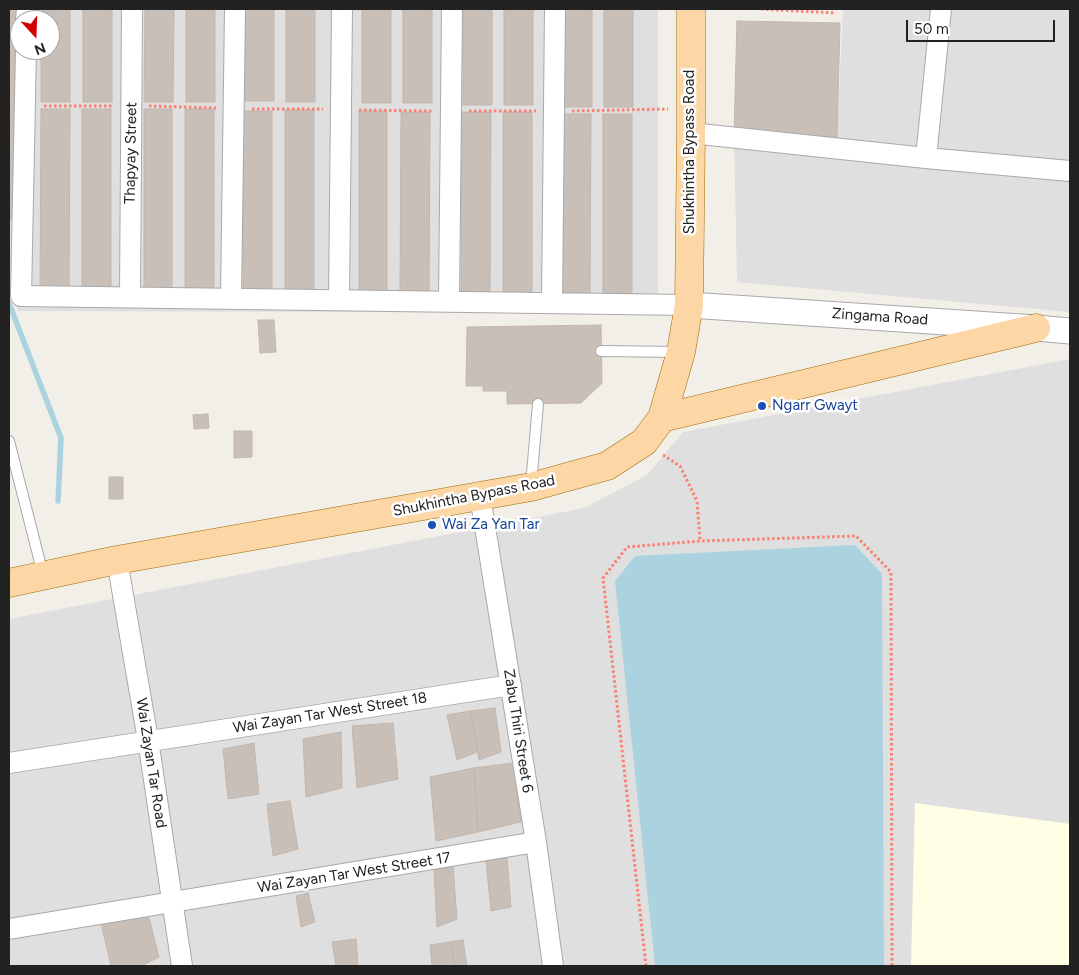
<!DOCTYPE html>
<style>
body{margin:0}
#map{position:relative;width:1079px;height:975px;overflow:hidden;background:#f2efe9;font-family:Figtree,sans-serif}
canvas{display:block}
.frame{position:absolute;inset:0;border:10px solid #222;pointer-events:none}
.north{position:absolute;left:10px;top:10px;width:50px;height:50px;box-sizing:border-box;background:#fff;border:1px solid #a7a7a7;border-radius:50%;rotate:160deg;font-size:14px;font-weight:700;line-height:20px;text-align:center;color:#222}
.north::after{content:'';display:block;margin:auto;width:18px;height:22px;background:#d40000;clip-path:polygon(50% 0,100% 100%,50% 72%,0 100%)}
.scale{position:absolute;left:906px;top:20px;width:149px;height:22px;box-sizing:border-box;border:2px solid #222;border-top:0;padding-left:6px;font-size:15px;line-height:18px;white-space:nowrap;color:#222;-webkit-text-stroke:4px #fff;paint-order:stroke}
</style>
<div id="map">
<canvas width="1079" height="975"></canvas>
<div class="frame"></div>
<div class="north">N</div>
<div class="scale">50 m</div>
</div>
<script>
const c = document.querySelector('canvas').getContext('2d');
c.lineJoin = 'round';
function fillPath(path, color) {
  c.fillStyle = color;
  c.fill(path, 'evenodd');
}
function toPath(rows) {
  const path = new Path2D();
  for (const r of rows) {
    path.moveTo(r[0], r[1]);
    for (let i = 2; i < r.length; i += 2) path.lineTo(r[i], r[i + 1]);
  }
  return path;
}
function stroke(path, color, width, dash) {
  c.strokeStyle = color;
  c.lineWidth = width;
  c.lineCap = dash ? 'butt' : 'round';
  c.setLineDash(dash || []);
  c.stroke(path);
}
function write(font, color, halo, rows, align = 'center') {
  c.font = font + ' Figtree,sans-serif';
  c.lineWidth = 5;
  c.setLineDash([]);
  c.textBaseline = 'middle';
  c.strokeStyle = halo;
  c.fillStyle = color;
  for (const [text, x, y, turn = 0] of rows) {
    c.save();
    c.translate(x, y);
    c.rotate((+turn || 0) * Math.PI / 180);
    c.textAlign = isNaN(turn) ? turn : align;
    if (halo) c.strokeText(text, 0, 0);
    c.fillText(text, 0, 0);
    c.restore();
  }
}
fillPath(toPath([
 [9,9,658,9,658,313,18,311,9,290],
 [20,20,50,20,50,50,20,50],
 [843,9,1070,9,1070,312,737,282,734,135,837,137],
 [1070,359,1070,966,9,966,9,619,584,508,647,475,683,432]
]), '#e0dfdf');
fillPath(toPath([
 [915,803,1070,824,1070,966,911,966]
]), '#ffffe5');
fillPath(toPath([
 [855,545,882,574,884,966,655,966,615,581,635,556]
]), '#aad3df');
stroke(toPath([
 [9,303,61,438,58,501]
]), '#aad3df', 5.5);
const building = toPath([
 [9,9,17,9,17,219,9,219,9,9],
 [42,9,70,9,70,102,41,102,41,50,50,50,50,20,42,20,42,9],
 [83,9,112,9,112,102,83,102,83,9],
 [145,9,174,9,173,102,144,102,145,9],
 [186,9,215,9,215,102,186,102,186,9],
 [245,9,274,9,274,101,245,101,245,9],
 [286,9,315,9,315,102,286,102,286,9],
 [362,9,391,9,391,103,362,103,362,9],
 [403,9,432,9,432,103,403,103,403,9],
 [463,9,492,9,492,105,463,105,463,9],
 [504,9,533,9,533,105,504,105,504,9],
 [563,9,592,9,592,107,563,107,563,9],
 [604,9,633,9,633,107,604,107,604,9],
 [737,21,840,23,837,137,734,135,737,21],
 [41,109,70,109,69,292,40,292,41,109],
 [82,109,111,109,111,292,82,292,82,109],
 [144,109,172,109,172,292,144,293,144,109],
 [185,109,214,109,214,292,185,292,185,109],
 [285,110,314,110,314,294,285,294,285,110],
 [243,111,272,111,272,294,243,294,243,111],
 [359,111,387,111,387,294,359,294,359,111],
 [401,112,430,112,429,295,400,295,401,112],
 [462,112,491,112,490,295,461,295,462,112],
 [503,112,532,112,532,295,503,295,503,112],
 [562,114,591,114,590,297,562,297,562,114],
 [603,114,632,114,632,297,603,297,603,114],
 [258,320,274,320,276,352,260,353,258,320],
 [601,325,602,383,581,403,507,404,507,391,483,391,483,386,466,386,467,327,601,325],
 [208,414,209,428,194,429,193,415,208,414],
 [234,431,252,431,252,457,234,458,234,431],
 [109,477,123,477,123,499,109,499,109,477],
 [495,708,501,752,479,760,471,711,495,708],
 [471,711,477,752,457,760,447,715,471,711],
 [393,723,398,779,357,788,352,726,393,723],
 [341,732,342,788,306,797,303,739,341,732],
 [254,743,259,794,228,799,223,749,254,743],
 [513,763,521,822,478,832,474,768,513,763],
 [474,768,478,832,436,841,430,777,474,768],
 [290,801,298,849,273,856,267,804,290,801],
 [507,858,511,907,491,911,486,861,507,858],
 [453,866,457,919,437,927,434,870,453,866],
 [308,893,315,922,301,927,296,896,308,893],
 [99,915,149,918,159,957,141,966,111,966,99,915],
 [356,939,358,966,336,966,332,942,356,939],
 [463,940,467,966,455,966,450,942,463,940],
 [450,942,455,966,432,966,430,945,450,942]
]);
fillPath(building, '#c7bfb8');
stroke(building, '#c4b6ab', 1);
const service = toPath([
 [601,351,680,352],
 [9,441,43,574],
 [531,485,538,404]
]);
const minor = toPath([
 [26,20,27,9],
 [26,50,21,296,689,305],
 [691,133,926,158,1070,171],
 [926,158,941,9],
 [130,297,132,9],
 [231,298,235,9],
 [339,300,342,9],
 [449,301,452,9],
 [552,303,555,9],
 [480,496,536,842,553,966],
 [117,560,148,740,182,966],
 [9,763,511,685],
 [9,929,536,842]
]);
const tertiary = toPath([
 [689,305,1036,328,1070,331]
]);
const primary = toPath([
 [662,418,1036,328],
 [9,583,117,560,531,487,607,466,644,442,662,418,681,352,689,305,691,133,691,9]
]);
stroke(service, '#a9a9a9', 12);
stroke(minor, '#a9a9a9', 22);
stroke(tertiary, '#a9a9a9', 27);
stroke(primary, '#a06b00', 29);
stroke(toPath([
 [761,9,836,13],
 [44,106,113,106],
 [149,106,216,108],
 [252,109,323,109],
 [359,110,433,111],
 [469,111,536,111],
 [572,111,668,109],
 [663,455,680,466,697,501,700,541],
 [646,966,603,578,627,547,700,541,856,536,891,572,892,966]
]), '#fa8072', 3, [2.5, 2.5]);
stroke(service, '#fff', 10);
stroke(minor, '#fff', 20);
stroke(tertiary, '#fff', 25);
stroke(primary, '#fcd6a4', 28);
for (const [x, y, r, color] of [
 [762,406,5,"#1a4fb4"],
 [432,525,5,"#1a4fb4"]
]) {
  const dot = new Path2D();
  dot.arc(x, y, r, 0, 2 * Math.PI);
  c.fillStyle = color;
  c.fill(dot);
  stroke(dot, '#fff', 2);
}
write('15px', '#222', '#fff', [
 ["Shukhintha Bypass Road",690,152,-90],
 ["Thapyay Street",131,153,-89],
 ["Zingama Road",880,317,4],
 ["Shukhintha Bypass Road",474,496,-11],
 ["Wai Zayan Tar West Street 18",330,713,-9],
 ["Zabu Thiri Street 6",518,731,81],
 ["Wai Zayan Tar Road",151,763,81],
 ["Wai Zayan Tar West Street 17",354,873,-9]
]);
write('15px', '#164399', '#fff', [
 ["Ngarr Gwayt",772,406],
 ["Wai Za Yan Tar",442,525]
], 'left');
</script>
